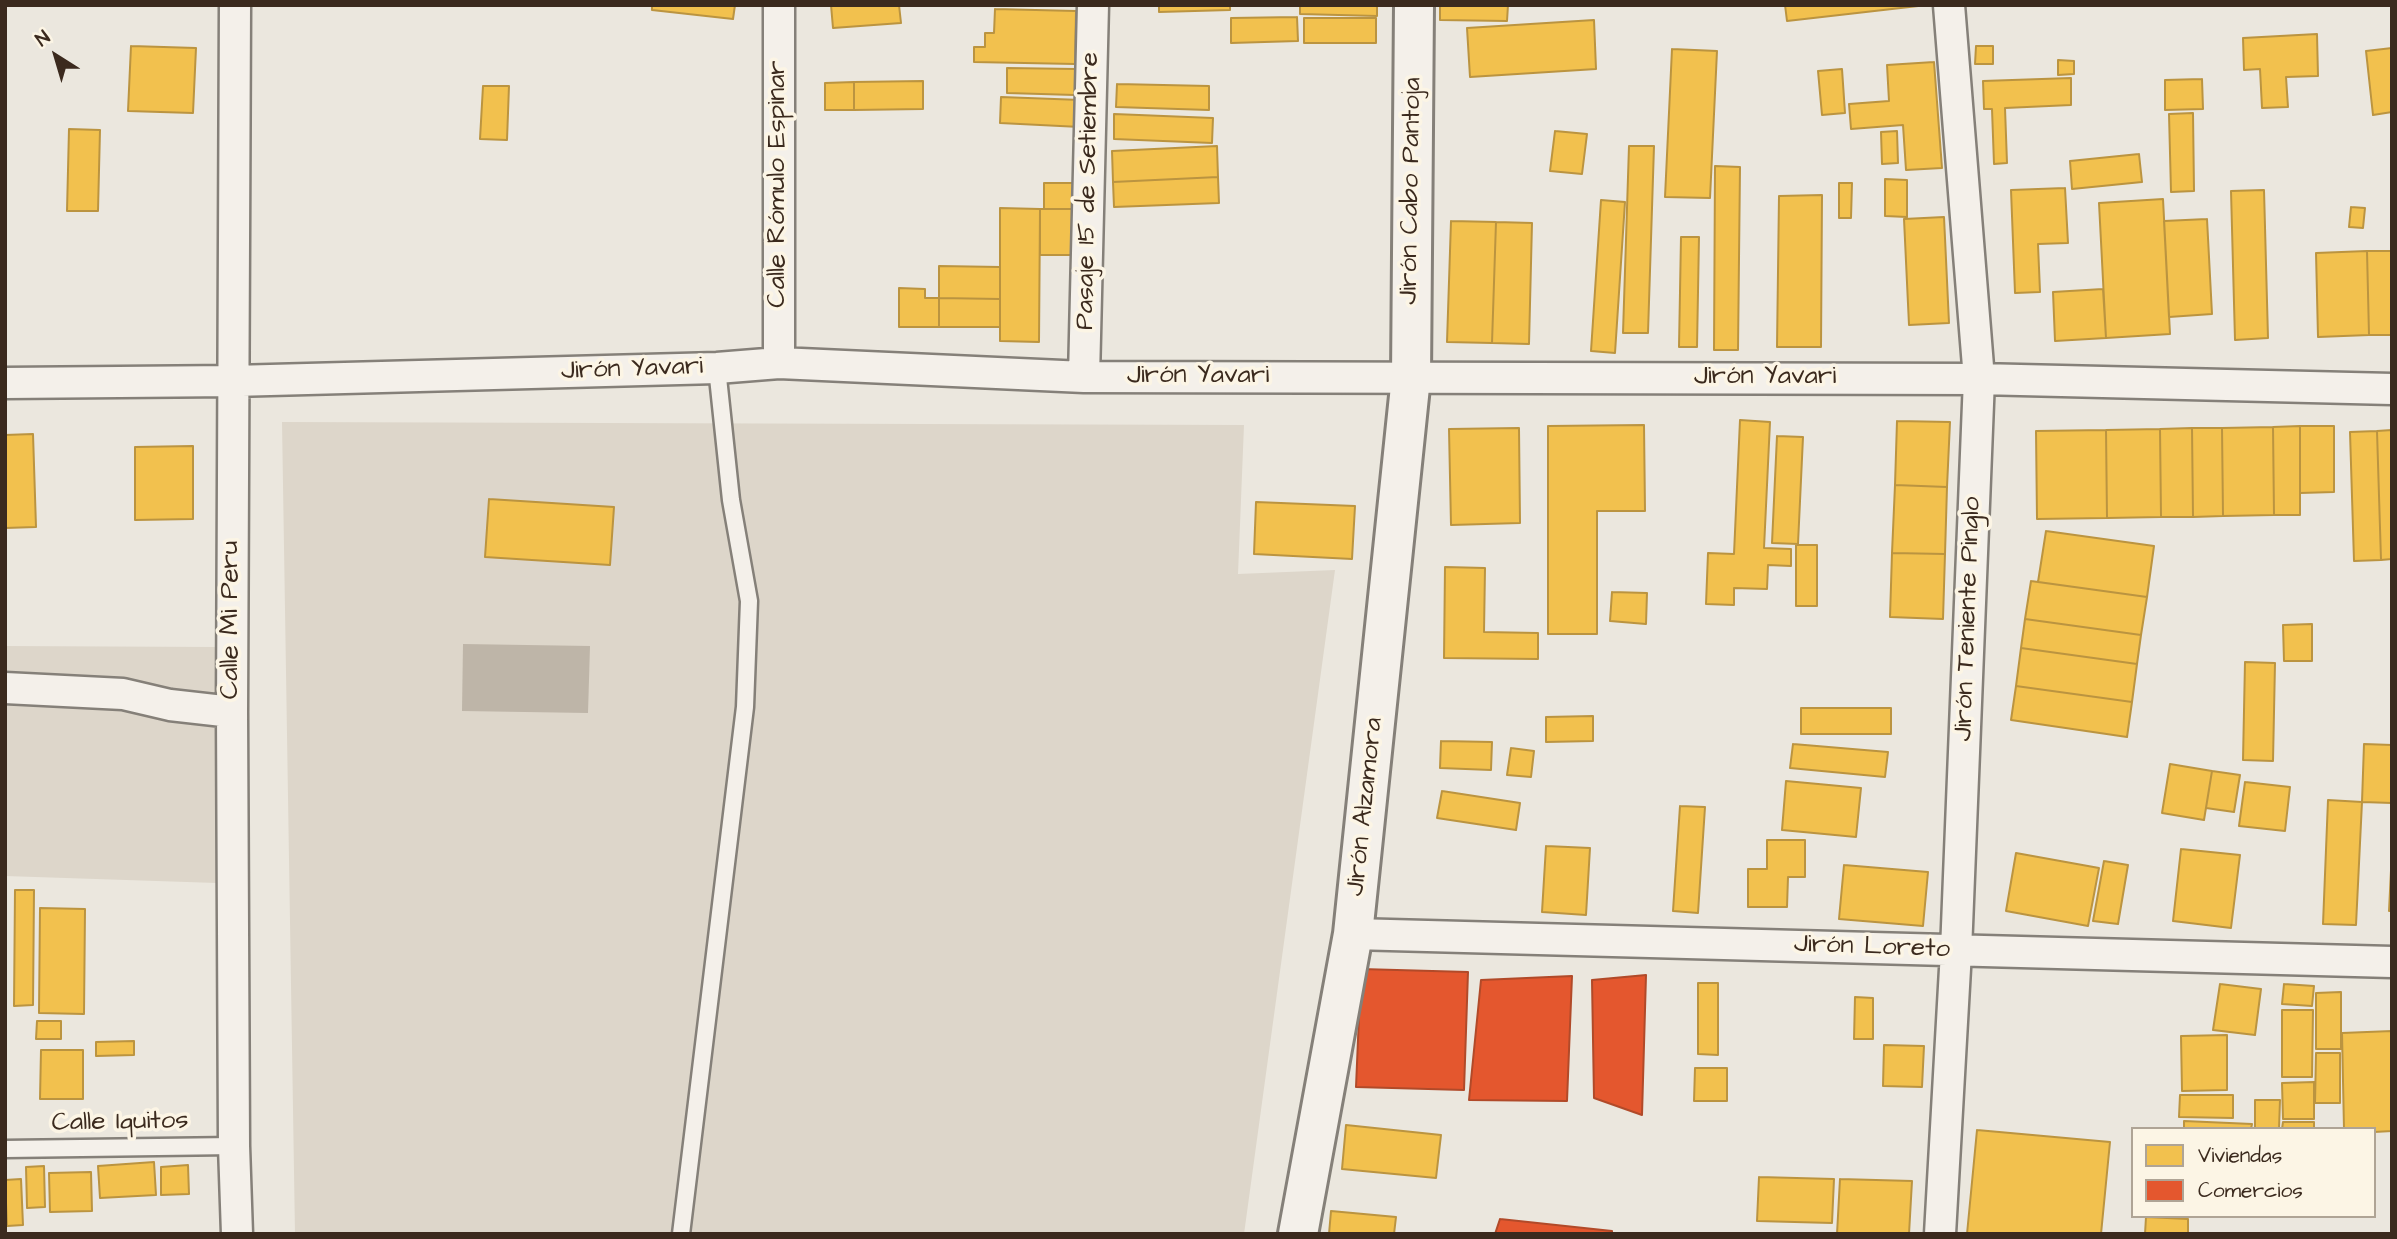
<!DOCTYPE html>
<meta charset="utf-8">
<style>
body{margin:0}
#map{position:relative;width:2397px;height:1239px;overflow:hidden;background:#ebe7de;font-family:"Architects Daughter",sans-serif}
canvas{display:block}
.frame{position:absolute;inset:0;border:7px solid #3b2a1e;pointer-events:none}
.legend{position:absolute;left:2131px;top:1127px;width:245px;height:91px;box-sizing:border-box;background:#fcf5e5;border:2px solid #afa495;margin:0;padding:9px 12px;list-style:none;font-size:21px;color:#3b2a1e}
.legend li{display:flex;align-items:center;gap:14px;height:35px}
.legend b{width:35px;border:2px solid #afa495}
.north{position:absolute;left:21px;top:21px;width:70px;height:70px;-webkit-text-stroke:5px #fcf5e5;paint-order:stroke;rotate:323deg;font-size:19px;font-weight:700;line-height:28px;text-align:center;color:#3b2a1e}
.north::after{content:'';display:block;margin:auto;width:24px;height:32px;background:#3b2a1e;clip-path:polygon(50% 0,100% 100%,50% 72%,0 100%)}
</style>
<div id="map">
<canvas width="2397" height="1239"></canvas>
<div class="frame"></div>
<ul class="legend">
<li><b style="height:19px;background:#f2c14e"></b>Viviendas</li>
<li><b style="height:19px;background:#e4572e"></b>Comercios</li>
</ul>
<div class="north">N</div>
</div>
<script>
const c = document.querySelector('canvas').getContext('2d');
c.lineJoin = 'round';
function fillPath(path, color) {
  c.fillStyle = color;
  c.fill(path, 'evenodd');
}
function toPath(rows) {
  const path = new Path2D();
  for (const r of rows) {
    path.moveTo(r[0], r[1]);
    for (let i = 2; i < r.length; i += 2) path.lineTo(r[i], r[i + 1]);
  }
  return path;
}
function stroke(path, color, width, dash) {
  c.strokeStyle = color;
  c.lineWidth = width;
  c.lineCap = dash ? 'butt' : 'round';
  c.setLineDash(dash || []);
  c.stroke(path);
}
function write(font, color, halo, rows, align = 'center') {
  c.font = font + ' "Architects Daughter",sans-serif';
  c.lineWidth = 7;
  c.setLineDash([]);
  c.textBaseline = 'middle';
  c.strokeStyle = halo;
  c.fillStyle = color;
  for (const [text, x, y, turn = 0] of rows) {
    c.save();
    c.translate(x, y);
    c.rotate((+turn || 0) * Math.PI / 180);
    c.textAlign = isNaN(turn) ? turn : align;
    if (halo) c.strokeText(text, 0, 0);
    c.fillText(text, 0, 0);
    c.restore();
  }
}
fillPath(toPath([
 [282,422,1244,425,1238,574,1335,570,1244,1234,295,1234],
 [5,646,215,647,217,883,5,876]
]), '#ddd6ca');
fillPath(toPath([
 [463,644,590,646,588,713,462,711]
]), '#beb5a8');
const homes = toPath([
 [652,5,735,5,733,19,652,10,652,5],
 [831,5,899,5,901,23,833,28,831,5],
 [1159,5,1230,5,1230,10,1159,12,1159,5],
 [1300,5,1377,5,1377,16,1300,14,1300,5],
 [1440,5,1508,5,1507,21,1440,20,1440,5],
 [1785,5,1927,5,1787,21,1785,5],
 [995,9,1076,11,1075,64,974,62,974,47,985,47,985,33,994,33,995,9],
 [1297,17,1298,41,1231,43,1231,18,1297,17],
 [1304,18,1376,18,1376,43,1304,43,1304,18],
 [1594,20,1596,69,1470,77,1467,28,1594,20],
 [2317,34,2318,76,2286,77,2288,107,2262,108,2260,69,2244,70,2243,38,2317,34],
 [131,46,196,48,193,113,128,111,131,46],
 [1976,46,1993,46,1993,64,1975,64,1976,46],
 [2392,48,2392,112,2373,115,2366,51,2392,48],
 [1672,49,1717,51,1710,198,1665,197,1672,49],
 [2058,60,2074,61,2074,74,2058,75,2058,60],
 [1934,62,1942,168,1906,170,1903,125,1851,129,1849,104,1889,101,1887,65,1934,62],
 [1007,68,1076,69,1075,95,1007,93,1007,68],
 [1842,69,1845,113,1822,115,1818,71,1842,69],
 [2071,78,2071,105,2005,108,2007,163,1994,164,1992,109,1984,109,1983,81,2071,78],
 [2202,79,2203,109,2165,110,2165,80,2202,79],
 [923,81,923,109,854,110,854,82,923,81],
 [854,82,854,110,825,110,825,83,854,82],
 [1117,84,1209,86,1209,110,1116,107,1117,84],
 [483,86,509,86,507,140,480,139,483,86],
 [1001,97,1081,100,1080,127,1000,123,1001,97],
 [2193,113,2194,191,2171,192,2169,114,2193,113],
 [1114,114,1213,118,1212,143,1114,139,1114,114],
 [69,129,100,130,98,211,67,211,69,129],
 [1555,131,1587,134,1582,174,1550,171,1555,131],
 [1897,131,1898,163,1882,164,1881,132,1897,131],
 [1217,146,1218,177,1113,182,1112,151,1217,146],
 [1629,146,1654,146,1648,333,1623,333,1629,146],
 [2139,154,2142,182,2072,189,2070,161,2139,154],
 [1715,166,1740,167,1738,350,1714,350,1715,166],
 [1218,177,1219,203,1114,207,1113,182,1218,177],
 [1885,179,1907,180,1907,217,1885,216,1885,179],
 [1044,183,1074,183,1074,209,1044,209,1044,183],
 [1839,183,1852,183,1851,218,1839,218,1839,183],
 [2065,188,2068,243,2038,244,2040,292,2015,293,2011,190,2065,188],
 [2264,190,2268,338,2235,340,2231,191,2264,190],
 [1822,195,1821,347,1777,347,1779,196,1822,195],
 [2163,199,2170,334,2106,338,2099,203,2163,199],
 [1601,200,1625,202,1615,353,1591,351,1601,200],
 [2351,207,2365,208,2363,228,2349,227,2351,207],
 [1000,208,1040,209,1039,342,1000,341,1000,208],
 [1040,209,1074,209,1073,255,1040,255,1040,209],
 [1944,217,1949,323,1909,325,1904,219,1944,217],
 [2207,219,2212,314,2169,317,2164,221,2207,219],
 [1451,221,1496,222,1492,343,1447,342,1451,221],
 [1496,222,1532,223,1529,344,1492,343,1496,222],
 [1681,237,1699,237,1697,347,1679,347,1681,237],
 [2367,251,2392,251,2392,335,2369,335,2367,251],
 [2367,251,2369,335,2318,337,2316,253,2367,251],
 [939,266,1000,267,1000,299,939,298,939,266],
 [899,288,925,289,925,298,939,298,939,327,899,327,899,288],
 [2103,289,2106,338,2055,341,2053,292,2103,289],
 [939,298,1000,299,1000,327,939,327,939,298],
 [1740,420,1770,422,1764,548,1791,549,1791,566,1768,565,1767,589,1734,588,1734,605,1706,604,1708,553,1734,554,1740,420],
 [1897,421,1950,422,1947,487,1895,485,1897,421],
 [1644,425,1645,511,1597,511,1597,634,1548,634,1548,426,1644,425],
 [2300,426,2334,426,2334,492,2300,493,2300,426],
 [2300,426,2300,515,2274,515,2273,427,2300,426],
 [2273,427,2274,515,2223,516,2222,428,2273,427],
 [1519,428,1520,523,1451,525,1449,429,1519,428],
 [2192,428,2193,517,2161,517,2160,429,2192,428],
 [2192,428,2222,428,2223,516,2193,517,2192,428],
 [2160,429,2161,517,2107,518,2106,430,2160,429],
 [2106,430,2107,518,2037,519,2036,431,2106,430],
 [2392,430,2392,559,2381,560,2377,431,2392,430],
 [2377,431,2381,560,2354,561,2350,432,2377,431],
 [33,434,36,527,5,528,5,435,33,434],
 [1777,436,1803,437,1798,544,1772,543,1777,436],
 [193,446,193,519,135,520,135,447,193,446],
 [1895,485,1947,487,1945,554,1892,553,1895,485],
 [489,499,614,507,610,565,485,557,489,499],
 [1256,502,1355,506,1352,559,1254,554,1256,502],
 [2046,531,2154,546,2147,597,2038,582,2046,531],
 [1796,545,1817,545,1817,606,1796,606,1796,545],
 [1892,553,1945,554,1943,619,1890,617,1892,553],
 [1445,567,1485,568,1484,632,1538,633,1538,659,1444,658,1445,567],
 [2031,581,2147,597,2141,635,2025,619,2031,581],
 [1612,592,1647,593,1646,624,1610,621,1612,592],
 [2025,619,2141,635,2137,664,2021,648,2025,619],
 [2312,624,2312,661,2284,661,2283,625,2312,624],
 [2021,648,2137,664,2132,702,2016,686,2021,648],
 [2245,662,2275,663,2273,761,2243,760,2245,662],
 [2016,686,2132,702,2127,737,2011,720,2016,686],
 [1801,708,1891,708,1891,734,1801,734,1801,708],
 [1593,716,1593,741,1546,742,1546,717,1593,716],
 [1441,741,1492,742,1491,770,1440,768,1441,741],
 [1793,744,1888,752,1885,777,1790,768,1793,744],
 [2364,744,2392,745,2392,803,2362,802,2364,744],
 [1511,748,1534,751,1531,777,1507,775,1511,748],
 [2170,764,2212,771,2204,820,2162,813,2170,764],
 [2212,771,2240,775,2234,812,2206,808,2212,771],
 [1786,781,1861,788,1856,837,1782,830,1786,781],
 [2245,782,2290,787,2285,831,2239,826,2245,782],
 [1442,791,1520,803,1516,830,1437,818,1442,791],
 [2328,800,2362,802,2356,925,2323,924,2328,800],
 [1680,806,1705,807,1698,913,1673,911,1680,806],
 [1767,840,1805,840,1805,877,1788,877,1787,907,1748,907,1748,869,1767,869,1767,840],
 [1546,846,1590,848,1586,915,1542,912,1546,846],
 [2181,849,2240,855,2231,928,2173,921,2181,849],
 [2392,850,2392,911,2389,911,2392,850],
 [2016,853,2099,868,2088,926,2006,911,2016,853],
 [2104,861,2128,865,2118,924,2093,921,2104,861],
 [1844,865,1928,872,1923,926,1839,919,1844,865],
 [15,890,34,890,33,1005,14,1006,15,890],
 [40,908,85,909,84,1014,39,1013,40,908],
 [1698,983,1718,983,1718,1055,1698,1054,1698,983],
 [2220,984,2261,989,2255,1035,2213,1030,2220,984],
 [2284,984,2314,986,2312,1006,2282,1004,2284,984],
 [2341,992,2341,1049,2316,1049,2316,993,2341,992],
 [1855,997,1873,998,1873,1039,1854,1039,1855,997],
 [2282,1010,2313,1010,2312,1077,2282,1077,2282,1010],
 [37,1021,61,1021,61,1039,36,1039,37,1021],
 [2392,1031,2392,1131,2374,1132,2374,1129,2344,1129,2342,1033,2392,1031],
 [2227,1035,2227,1090,2182,1091,2181,1036,2227,1035],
 [134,1041,134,1055,96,1056,96,1042,134,1041],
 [1884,1045,1924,1046,1922,1087,1883,1086,1884,1045],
 [41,1050,83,1050,83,1099,40,1099,41,1050],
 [2316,1053,2340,1053,2340,1103,2315,1103,2316,1053],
 [1695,1068,1727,1068,1727,1101,1694,1101,1695,1068],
 [2314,1082,2314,1119,2283,1119,2282,1083,2314,1082],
 [2180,1095,2233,1095,2233,1118,2179,1117,2180,1095],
 [2255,1100,2280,1100,2279,1129,2255,1129,2255,1100],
 [2184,1121,2252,1124,2251,1129,2184,1129,2184,1121],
 [2283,1122,2314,1122,2314,1129,2282,1129,2283,1122],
 [1346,1125,1441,1135,1436,1178,1342,1169,1346,1125],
 [1977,1130,2110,1142,2101,1234,1967,1234,1977,1130],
 [154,1162,156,1195,100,1198,98,1166,154,1162],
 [188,1165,189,1194,161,1195,161,1167,188,1165],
 [44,1166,45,1207,27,1208,26,1167,44,1166],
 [91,1172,92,1211,50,1212,49,1173,91,1172],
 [1759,1177,1834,1179,1832,1223,1757,1221,1759,1177],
 [21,1179,23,1225,7,1226,5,1180,21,1179],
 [1840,1179,1912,1181,1909,1234,1837,1234,1840,1179],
 [1331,1211,1396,1217,1394,1234,1329,1234,1331,1211],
 [2146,1217,2188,1219,2188,1234,2145,1234,2146,1217]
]);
fillPath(homes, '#f2c14e');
stroke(homes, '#bb9440', 2);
const shops = toPath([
 [1361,969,1468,972,1464,1090,1356,1087,1361,969],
 [1646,975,1642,1115,1594,1098,1592,980,1646,975],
 [1572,976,1567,1101,1469,1100,1481,980,1572,976],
 [1500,1219,1612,1231,1612,1234,1495,1234,1500,1219]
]);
fillPath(shops, '#e4572e');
stroke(shops, '#b14a29', 2);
const lane = toPath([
 [5,1149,234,1146],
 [681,1234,745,707,749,601,731,500,717,368]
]);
const street = toPath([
 [235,5,232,712,234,1146,237,1234],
 [779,363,779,5],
 [1084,377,1093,5],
 [5,383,233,381,717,368,779,363,1084,377,1979,379,2392,389],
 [5,688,123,694,170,705,232,712],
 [1353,934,2392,962],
 [1940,1234,1956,951,1979,379,1949,5]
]);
const secondary = toPath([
 [1298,1234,1353,934,1411,377,1414,5]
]);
stroke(lane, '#858079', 21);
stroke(street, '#858079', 35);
stroke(secondary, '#858079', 44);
stroke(lane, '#f4f0ea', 16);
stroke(street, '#f4f0ea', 30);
stroke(secondary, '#f4f0ea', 38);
write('26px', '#3b2a1e', '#fcf5e5', [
 ["Calle Rómulo Espinar",779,184,-90],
 ["Pasaje 15 de Setiembre",1089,191,-89],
 ["Jirón Cabo Pantoja",1412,191,-89],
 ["Jirón Yavari",632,370,-2],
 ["Jirón Yavari",1198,377],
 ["Jirón Yavari",1765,378],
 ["Jirón Teniente Pinglo",1969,619,-88],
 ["Calle Mi Peru",232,620,-90],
 ["Jirón Alzamora",1366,807,-84],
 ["Jirón Loreto",1872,948,2],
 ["Calle Iquitos",120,1123,-1]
]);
</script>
